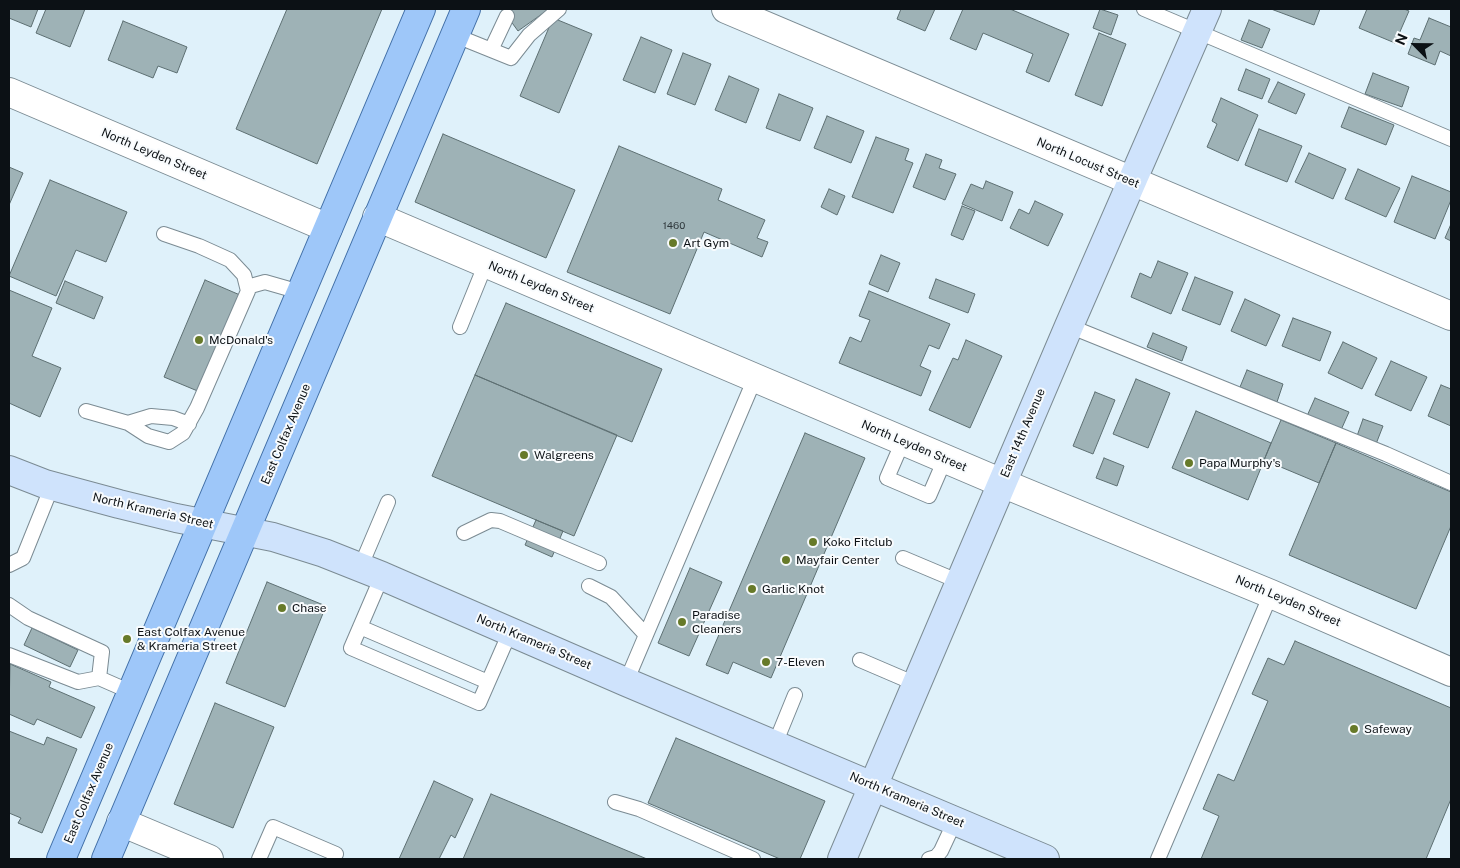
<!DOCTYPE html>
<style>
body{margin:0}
#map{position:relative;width:1460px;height:868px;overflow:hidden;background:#dff1fa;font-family:"Public Sans",sans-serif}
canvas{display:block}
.frame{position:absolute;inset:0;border:10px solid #0c1115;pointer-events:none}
.north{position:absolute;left:1390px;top:20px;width:50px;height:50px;-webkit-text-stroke:4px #f8fbfd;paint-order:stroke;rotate:293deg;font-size:14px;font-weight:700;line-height:20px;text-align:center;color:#0c1115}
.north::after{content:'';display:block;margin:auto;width:18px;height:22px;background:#0c1115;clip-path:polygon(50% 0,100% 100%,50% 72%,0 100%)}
</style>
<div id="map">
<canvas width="1460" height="868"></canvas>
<div class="frame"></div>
<div class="north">N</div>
</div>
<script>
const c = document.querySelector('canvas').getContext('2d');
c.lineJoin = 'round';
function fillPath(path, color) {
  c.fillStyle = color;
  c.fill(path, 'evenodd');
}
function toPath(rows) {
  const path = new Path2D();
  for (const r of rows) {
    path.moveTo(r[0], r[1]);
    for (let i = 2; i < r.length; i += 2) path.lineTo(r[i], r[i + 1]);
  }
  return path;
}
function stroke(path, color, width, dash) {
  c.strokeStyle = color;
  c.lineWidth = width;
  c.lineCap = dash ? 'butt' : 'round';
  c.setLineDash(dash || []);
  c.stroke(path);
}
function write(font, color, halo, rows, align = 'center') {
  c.font = font + ' "Public Sans",sans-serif';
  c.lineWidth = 4;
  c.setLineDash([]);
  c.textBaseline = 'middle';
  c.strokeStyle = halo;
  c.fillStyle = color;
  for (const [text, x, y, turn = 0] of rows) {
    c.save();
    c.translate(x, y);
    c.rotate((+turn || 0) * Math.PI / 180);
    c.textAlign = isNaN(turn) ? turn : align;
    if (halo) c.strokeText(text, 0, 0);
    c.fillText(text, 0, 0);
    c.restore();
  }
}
const building = toPath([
 [9,9,38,9,31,27,9,18,9,9],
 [46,9,85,9,70,47,36,33,46,9],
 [287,9,382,9,317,164,236,129,287,9],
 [502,9,549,9,518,31,502,9],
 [901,9,935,9,925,31,897,19,901,9],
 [963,9,1010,9,1069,34,1049,82,1026,72,1033,54,983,33,976,50,950,39,963,9],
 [1100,9,1118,15,1111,35,1093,28,1100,9],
 [1271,9,1320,9,1314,25,1271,9],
 [1367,9,1404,9,1409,11,1395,43,1359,28,1367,9],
 [553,18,592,34,559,113,520,96,553,18],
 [1429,18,1451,27,1451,56,1440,51,1435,65,1408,54,1414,38,1420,40,1429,18],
 [1249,20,1270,29,1262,48,1241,40,1249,20],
 [123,21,187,47,177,73,158,66,153,78,108,60,123,21],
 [1099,33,1126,44,1102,106,1075,95,1099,33],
 [641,37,672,50,655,93,623,80,641,37],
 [683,53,711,64,695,105,667,94,683,53],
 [1246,69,1270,79,1262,99,1238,90,1246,69],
 [1373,73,1409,87,1402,107,1365,94,1373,73],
 [729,76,759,89,746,123,715,110,729,76],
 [1278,82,1305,94,1296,114,1268,102,1278,82],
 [779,94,813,108,800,141,766,128,779,94],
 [1221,98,1258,115,1238,161,1207,147,1217,124,1212,121,1221,98],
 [1349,107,1394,125,1386,145,1341,127,1349,107],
 [827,116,864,131,851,163,814,148,827,116],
 [1259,129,1302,146,1287,182,1245,165,1259,129],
 [443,134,575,190,546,258,415,202,443,134],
 [876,137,909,149,905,160,913,163,893,213,852,197,876,137],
 [619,146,722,189,718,200,765,220,757,238,768,242,762,257,704,232,670,314,567,272,619,146],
 [1309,153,1346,169,1333,199,1295,182,1309,153],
 [926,154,942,160,939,168,956,174,945,200,913,187,926,154],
 [9,167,23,173,9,205,9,167],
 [1358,169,1400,188,1386,217,1345,199,1358,169],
 [1412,176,1451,192,1451,200,1435,239,1394,222,1412,176],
 [50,180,127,212,106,262,76,250,56,296,9,276,50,180],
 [986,181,1013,192,1002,221,962,204,971,184,983,189,986,181],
 [829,189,845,196,837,215,821,207,829,189],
 [1035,201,1063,214,1048,246,1010,228,1019,209,1029,214,1035,201],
 [962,206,975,211,963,240,951,235,962,206],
 [1451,224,1451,241,1445,238,1451,224],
 [881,255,900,263,888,292,869,284,881,255],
 [1158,261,1188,273,1171,314,1131,297,1140,273,1151,278,1158,261],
 [1195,277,1233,292,1220,325,1182,310,1195,277],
 [936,279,975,294,968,313,929,298,936,279],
 [205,280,240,295,200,392,164,377,205,280],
 [65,281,103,297,94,319,56,303,65,281],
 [9,290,52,308,32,356,61,368,40,417,9,403,9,290],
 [869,291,950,324,939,349,929,345,920,366,931,371,921,396,839,363,850,337,861,342,870,320,859,316,869,291],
 [1245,299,1280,315,1266,346,1231,331,1245,299],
 [506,303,662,369,632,442,475,375,506,303],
 [1293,318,1331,332,1320,361,1282,346,1293,318],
 [1153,333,1187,347,1182,361,1147,347,1153,333],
 [966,340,1002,356,970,428,929,410,953,358,958,360,966,340],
 [1343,342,1377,358,1362,389,1328,373,1343,342],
 [1391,361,1427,377,1411,411,1375,395,1391,361],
 [1247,370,1283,384,1277,402,1240,387,1247,370],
 [475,375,617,435,574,536,432,476,475,375],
 [1136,379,1170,393,1148,448,1113,434,1136,379],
 [1441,385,1451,389,1451,426,1428,416,1441,385],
 [1095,392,1115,400,1093,454,1073,446,1095,392],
 [1315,398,1349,412,1341,430,1307,416,1315,398],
 [1196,411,1271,443,1248,500,1172,468,1196,411],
 [1363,419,1383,426,1376,444,1357,436,1363,419],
 [1281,420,1336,443,1319,483,1264,460,1281,420],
 [805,433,865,458,771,678,733,662,728,674,706,665,805,433],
 [1336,443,1451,492,1451,526,1416,609,1289,555,1336,443],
 [1104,458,1124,466,1117,486,1096,478,1104,458],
 [536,520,563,531,552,557,525,545,536,520],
 [690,568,722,582,689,656,658,643,690,568],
 [267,582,326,606,285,707,226,683,267,582],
 [32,628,78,650,70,667,24,645,32,628],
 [1295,641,1451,708,1451,799,1426,859,1201,859,1219,816,1203,809,1218,774,1234,781,1268,701,1252,694,1268,658,1284,665,1295,641],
 [10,664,51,682,49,687,95,707,81,738,37,719,34,725,9,714,10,664],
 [215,703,274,727,233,828,174,804,215,703],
 [9,731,44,745,47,737,77,749,42,833,18,823,21,818,9,813,9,731],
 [676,738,825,801,800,859,780,859,648,803,676,738],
 [434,781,473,799,455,838,451,835,439,859,399,859,434,781],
 [491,794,647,859,463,859,491,794]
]);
fillPath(building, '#9eb2b6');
stroke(building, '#5d6f72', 1);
const lane = toPath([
 [1144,9,1451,139],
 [454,35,511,58,529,35,559,9],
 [491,50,507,16],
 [247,287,265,282,300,292],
 [1069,326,1386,454,1451,483],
 [460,327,486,263],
 [86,411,128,423,148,436,169,442,183,433,197,408,248,291,244,275,230,260,199,246,164,234],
 [128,423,151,416,173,418,189,424],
 [903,441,887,478,929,496,945,459],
 [464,533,491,520,500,521,599,563],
 [903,558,960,582],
 [9,565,23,558,52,486],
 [360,568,388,502],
 [382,576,351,648,479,703,510,632],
 [589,586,611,597,646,635],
 [9,605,28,618,102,652,99,678],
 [360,627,488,682],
 [9,655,78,682,99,678,131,692],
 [860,660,916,684],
 [626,682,755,378],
 [775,744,795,695],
 [615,802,639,809,753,859],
 [259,859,273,827,336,854],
 [929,859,936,857,941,851,955,821],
 [1158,859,1271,594]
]);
const street = toPath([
 [726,9,1451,316],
 [9,92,328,228],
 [377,217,1002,483,1271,594,1451,672],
 [121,822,209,859]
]);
const secondary = toPath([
 [9,470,45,484,119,504,176,518,273,537,324,553,382,576,626,682,1045,859],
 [842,859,1069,326,1207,9]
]);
const primary = toPath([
 [61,859,421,9],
 [106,859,466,9]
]);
stroke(lane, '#7b8b93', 16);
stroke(street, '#7b8b93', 30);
stroke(secondary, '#7b8b93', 30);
stroke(primary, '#416fa7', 30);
stroke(lane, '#fff', 14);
stroke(street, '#fff', 28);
stroke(secondary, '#cfe3fc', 28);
stroke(primary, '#9ec7f9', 28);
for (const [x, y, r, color] of [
 [673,243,5,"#677a29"],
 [199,340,5,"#677a29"],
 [524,455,5,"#677a29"],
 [1189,463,5,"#677a29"],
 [813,542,5,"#677a29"],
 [786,560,5,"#677a29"],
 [752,589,5,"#677a29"],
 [282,608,5,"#677a29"],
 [682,622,5,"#677a29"],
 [127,639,5,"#677a29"],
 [766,662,5,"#677a29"],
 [1354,729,5,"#677a29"]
]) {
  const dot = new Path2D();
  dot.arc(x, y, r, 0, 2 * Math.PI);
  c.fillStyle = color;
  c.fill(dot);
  stroke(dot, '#f8fbfd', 2);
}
write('10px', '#30393d', null, [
 ["1460",674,226]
]);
write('12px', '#0c1115', '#f8fbfd', [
 ["North Leyden Street",154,154,23],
 ["North Locust Street",1088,163,23],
 ["North Leyden Street",541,287,23],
 ["East 14th Avenue",1023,433,-67],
 ["East Colfax Avenue",286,434,-67],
 ["North Leyden Street",914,446,23],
 ["North Krameria Street",153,511,13],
 ["North Leyden Street",1288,601,23],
 ["North Krameria Street",534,642,23],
 ["East Colfax Avenue",89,793,-67],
 ["North Krameria Street",907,800,23]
]);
write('12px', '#0c1115', '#f8fbfd', [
 ["Art Gym",683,243],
 ["McDonald's",209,340],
 ["Walgreens",534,455],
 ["Papa Murphy's",1199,463],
 ["Koko Fitclub",823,542],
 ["Mayfair Center",796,560],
 ["Garlic Knot",762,589],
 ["Chase",292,608],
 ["Paradise",692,615],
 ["Cleaners",692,629],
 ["East Colfax Avenue",137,632],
 ["& Krameria Street",137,646],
 ["7-Eleven",776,662],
 ["Safeway",1364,729]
], 'left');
</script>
